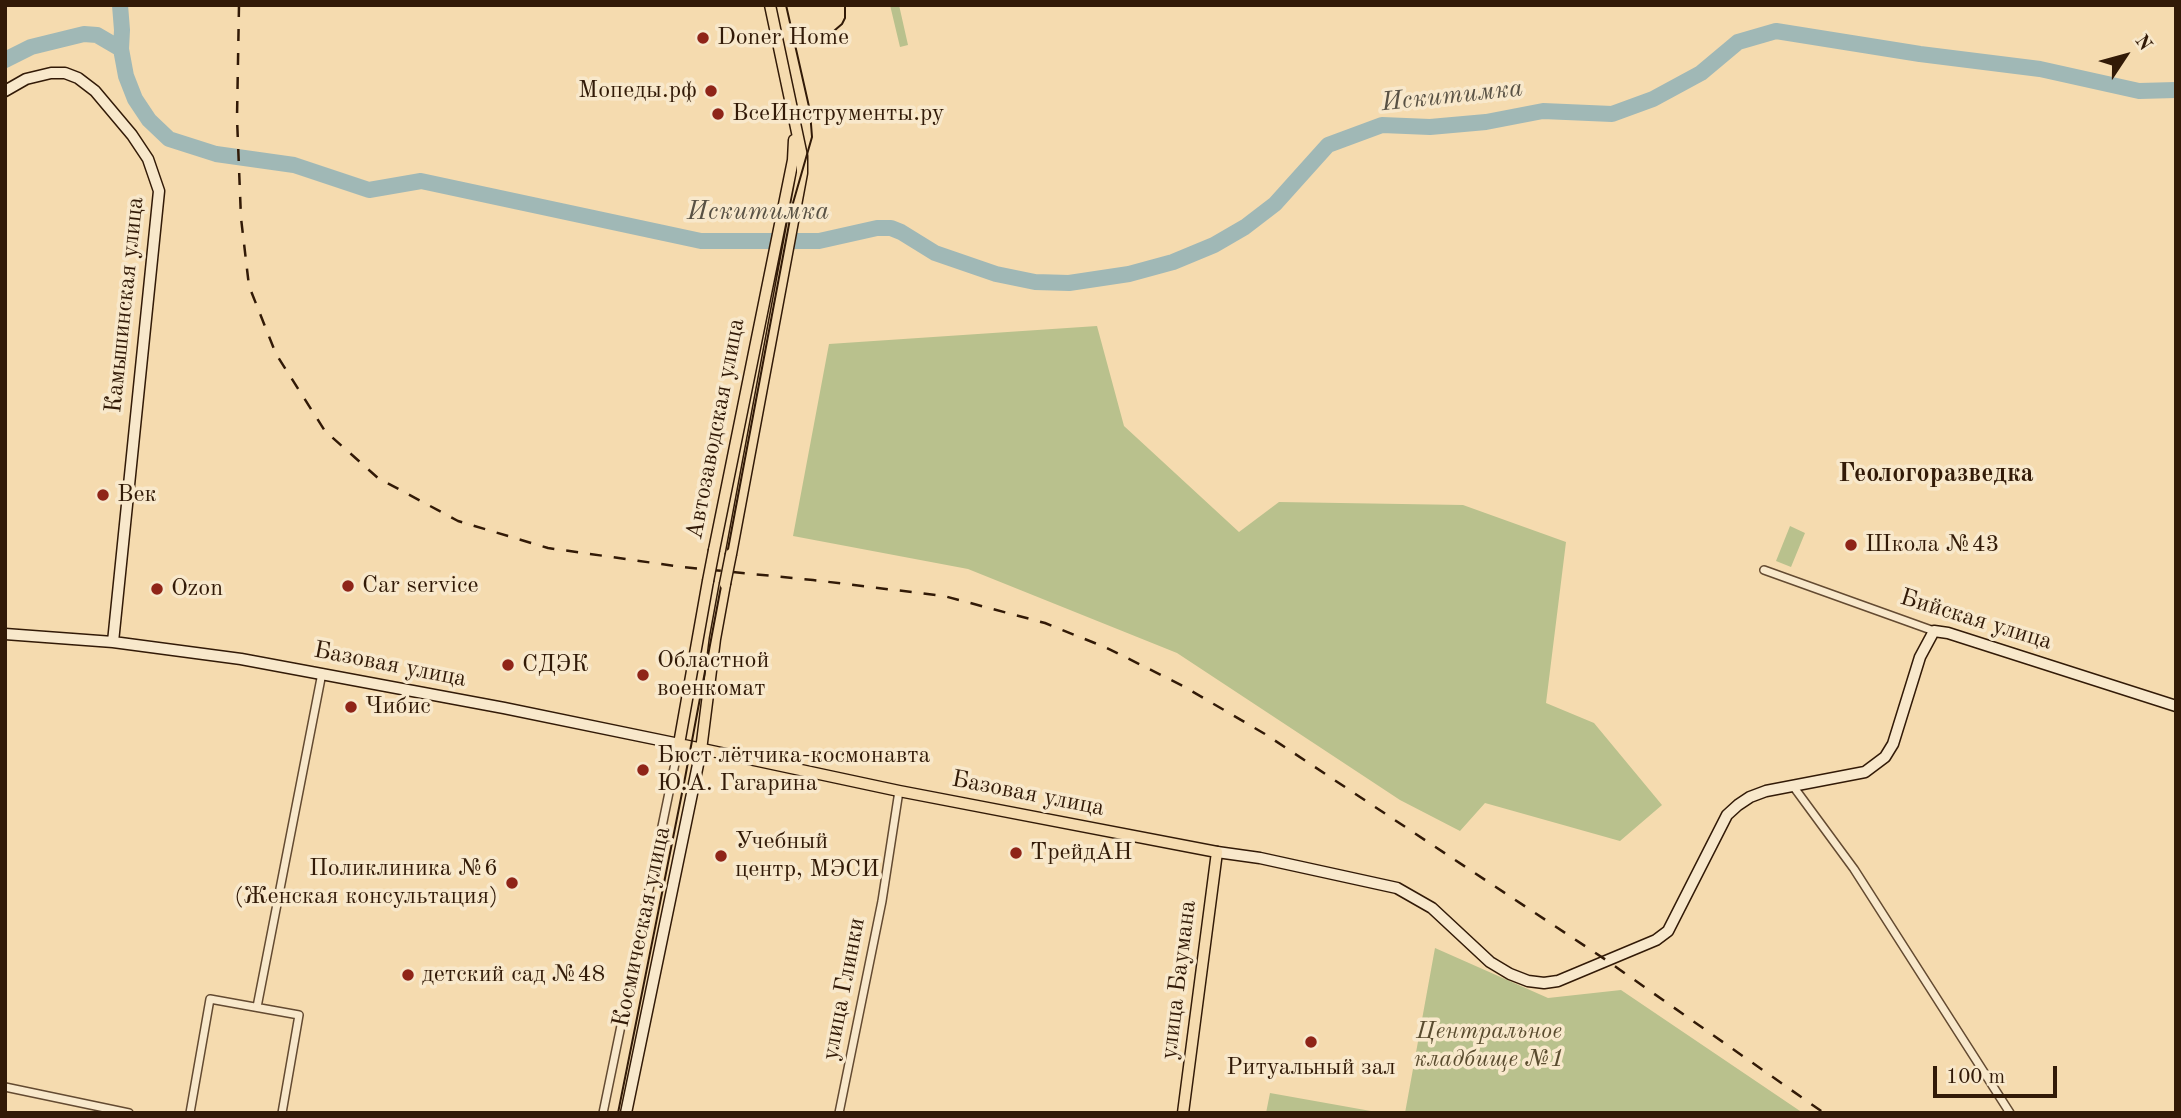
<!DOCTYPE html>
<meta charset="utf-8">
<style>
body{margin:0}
#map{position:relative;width:2181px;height:1118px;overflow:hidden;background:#f5dbaf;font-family:"Old Standard TT",serif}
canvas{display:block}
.frame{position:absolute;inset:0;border:7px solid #321a07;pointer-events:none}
.north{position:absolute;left:2090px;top:21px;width:70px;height:70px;-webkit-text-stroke:5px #f8e8cb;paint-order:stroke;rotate:54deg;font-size:19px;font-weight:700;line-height:28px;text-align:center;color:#321a07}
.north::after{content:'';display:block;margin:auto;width:24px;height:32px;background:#321a07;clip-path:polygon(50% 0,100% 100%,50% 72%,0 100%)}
.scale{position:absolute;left:1933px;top:1066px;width:124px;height:32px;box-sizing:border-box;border:4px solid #321a07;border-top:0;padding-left:9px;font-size:21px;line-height:24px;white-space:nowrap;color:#321a07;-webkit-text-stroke:5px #f8e8cb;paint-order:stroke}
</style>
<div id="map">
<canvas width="2181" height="1118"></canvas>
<div class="frame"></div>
<div class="north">N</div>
<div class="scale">100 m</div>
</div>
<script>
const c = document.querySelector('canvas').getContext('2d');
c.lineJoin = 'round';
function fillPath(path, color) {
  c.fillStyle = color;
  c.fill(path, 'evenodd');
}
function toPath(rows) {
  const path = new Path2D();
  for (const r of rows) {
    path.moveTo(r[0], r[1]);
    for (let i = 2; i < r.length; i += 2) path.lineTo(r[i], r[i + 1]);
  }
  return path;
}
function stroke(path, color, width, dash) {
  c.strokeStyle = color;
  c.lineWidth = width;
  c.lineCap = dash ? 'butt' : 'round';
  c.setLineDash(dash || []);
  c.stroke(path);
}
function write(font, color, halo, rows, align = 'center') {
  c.font = font + ' "Old Standard TT",serif';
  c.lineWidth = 7;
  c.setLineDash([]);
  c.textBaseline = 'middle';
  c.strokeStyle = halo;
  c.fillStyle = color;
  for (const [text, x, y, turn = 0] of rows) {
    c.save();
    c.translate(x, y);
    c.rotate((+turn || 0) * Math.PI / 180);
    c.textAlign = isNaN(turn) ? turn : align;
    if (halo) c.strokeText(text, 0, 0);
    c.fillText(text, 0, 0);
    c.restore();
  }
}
fillPath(toPath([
 [890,5,899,5,908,45,900,47],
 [1097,326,1124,426,1239,532,1279,502,1463,505,1566,542,1546,703,1594,723,1662,805,1620,841,1485,803,1460,831,1400,800,1177,653,968,569,793,536,829,344],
 [1790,526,1805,533,1791,567,1776,561],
 [1435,948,1548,998,1621,990,1803,1113,1405,1113],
 [1270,1093,1382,1113,1266,1113]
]), '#b9c18d');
stroke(toPath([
 [120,5,122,30,121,49,126,76,135,99,149,120,169,139,216,154,294,165,369,190,421,181,701,241,819,241,877,228,891,228,901,232,935,253,996,274,1035,282,1069,283,1129,274,1173,262,1214,245,1245,227,1275,204,1328,145,1382,125,1430,127,1486,122,1543,111,1612,114,1653,99,1701,73,1738,42,1776,31,1920,54,2040,69,2139,91,2176,90],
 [5,60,31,47,84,34,97,35,121,49]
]), '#a0b8b6', 16);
const street = toPath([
 [1764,570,1934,631],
 [1793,786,1854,869,2010,1113],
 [257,1007,322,673],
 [5,1087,129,1113],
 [190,1113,210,999,299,1015,282,1113],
 [603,1113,679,744],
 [839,1113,882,901,899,791]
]);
const secondary = toPath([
 [5,91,26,79,51,73,65,73,78,78,95,91,132,135,148,159,159,191,113,642],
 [5,634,113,642,241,659,504,708,679,744],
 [1217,852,1260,858,1397,888,1432,908,1490,962,1510,974,1528,981,1544,983,1558,981,1656,940,1668,931,1727,815,1738,805,1750,797,1766,791,1865,772,1885,757,1893,744,1920,657,1934,631,1948,633,2176,706],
 [626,1113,701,750]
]);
const primary = toPath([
 [714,550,793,160,794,140],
 [731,554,802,173,802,156,770,5],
 [708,581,679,744,899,791,1217,852,1183,1113],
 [701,750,715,639,725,584]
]);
stroke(street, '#634a31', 10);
stroke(secondary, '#321a07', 13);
stroke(primary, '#321a07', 13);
stroke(street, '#f8e8cb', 7);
stroke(secondary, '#f8e8cb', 10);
stroke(primary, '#f5dbaf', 10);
stroke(toPath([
 [790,28,796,34,808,39,828,36,842,24,845,18,845,5],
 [618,1113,685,778,793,203,812,137,810,111,786,5]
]), '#321a07', 2);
stroke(toPath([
 [239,5,237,118,241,218,249,286,276,354,325,431,378,478,458,521,548,548,682,567,813,580,944,596,1045,623,1107,648,1183,686,1265,734,1606,960,1824,1113]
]), '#321a07', 2.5, [12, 12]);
const primaryBridge = toPath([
 [708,581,714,550],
 [725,584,731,554]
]);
stroke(primaryBridge, '#321a07', 13, []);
stroke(primaryBridge, '#f5dbaf', 10);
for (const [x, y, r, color] of [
 [703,38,7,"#8f2418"],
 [711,91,7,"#8f2418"],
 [718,114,7,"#8f2418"],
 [103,495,7,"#8f2418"],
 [1851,545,7,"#8f2418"],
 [348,586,7,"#8f2418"],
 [157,589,7,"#8f2418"],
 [508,665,7,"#8f2418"],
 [643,675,7,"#8f2418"],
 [351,707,7,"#8f2418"],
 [643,770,7,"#8f2418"],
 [1016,853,7,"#8f2418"],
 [721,856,7,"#8f2418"],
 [512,883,7,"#8f2418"],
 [408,975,7,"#8f2418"],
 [1311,1042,7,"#8f2418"]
]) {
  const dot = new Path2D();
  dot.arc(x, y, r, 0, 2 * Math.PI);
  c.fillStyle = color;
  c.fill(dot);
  stroke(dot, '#f8e8cb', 2.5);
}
write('24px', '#321a07', '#f8e8cb', [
 ["Doner Home",717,38],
 ["Мопеды.рф",697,91,"right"],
 ["ВсеИнструменты.ру",732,114],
 ["Век",117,495],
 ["Школа №43",1865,545],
 ["Car service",362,586],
 ["Ozon",171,589],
 ["Областной",657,661],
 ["военкомат",657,689],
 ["СДЭК",522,665],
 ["Чибис",365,707],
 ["Бюст лётчика-космонавта",657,756],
 ["Ю.А. Гагарина",657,784],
 ["Учебный",735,842],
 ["центр, МЭСИ",735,870],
 ["ТрейдАН",1030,853],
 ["Поликлиника №6",498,869,"right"],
 ["(Женская консультация)",498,897,"right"],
 ["детский сад №48",422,975],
 ["Ритуальный зал",1311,1068,"center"]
], 'left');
write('24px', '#321a07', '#f8e8cb', [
 ["Камышинская улица",125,305,-84],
 ["Автозаводская улица",716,429,-79],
 ["Бийская улица",1976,620,17],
 ["Базовая улица",390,665,11],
 ["Базовая улица",1028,794,11],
 ["Космическая улица",642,927,-78],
 ["улица Баумана",1179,980,-83],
 ["улица Глинки",844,989,-79]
]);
write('italic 24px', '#5a4c2f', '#f8e8cb', [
 ["Центральное",1489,1032],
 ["кладбище №1",1489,1060]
]);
write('italic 26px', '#585144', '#f8e8cb', [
 ["Искитимка",1452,96,-6],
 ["Искитимка",758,212]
]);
write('bold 26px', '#321a07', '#f8e8cb', [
 ["Геологоразведка",1936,474]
]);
</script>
